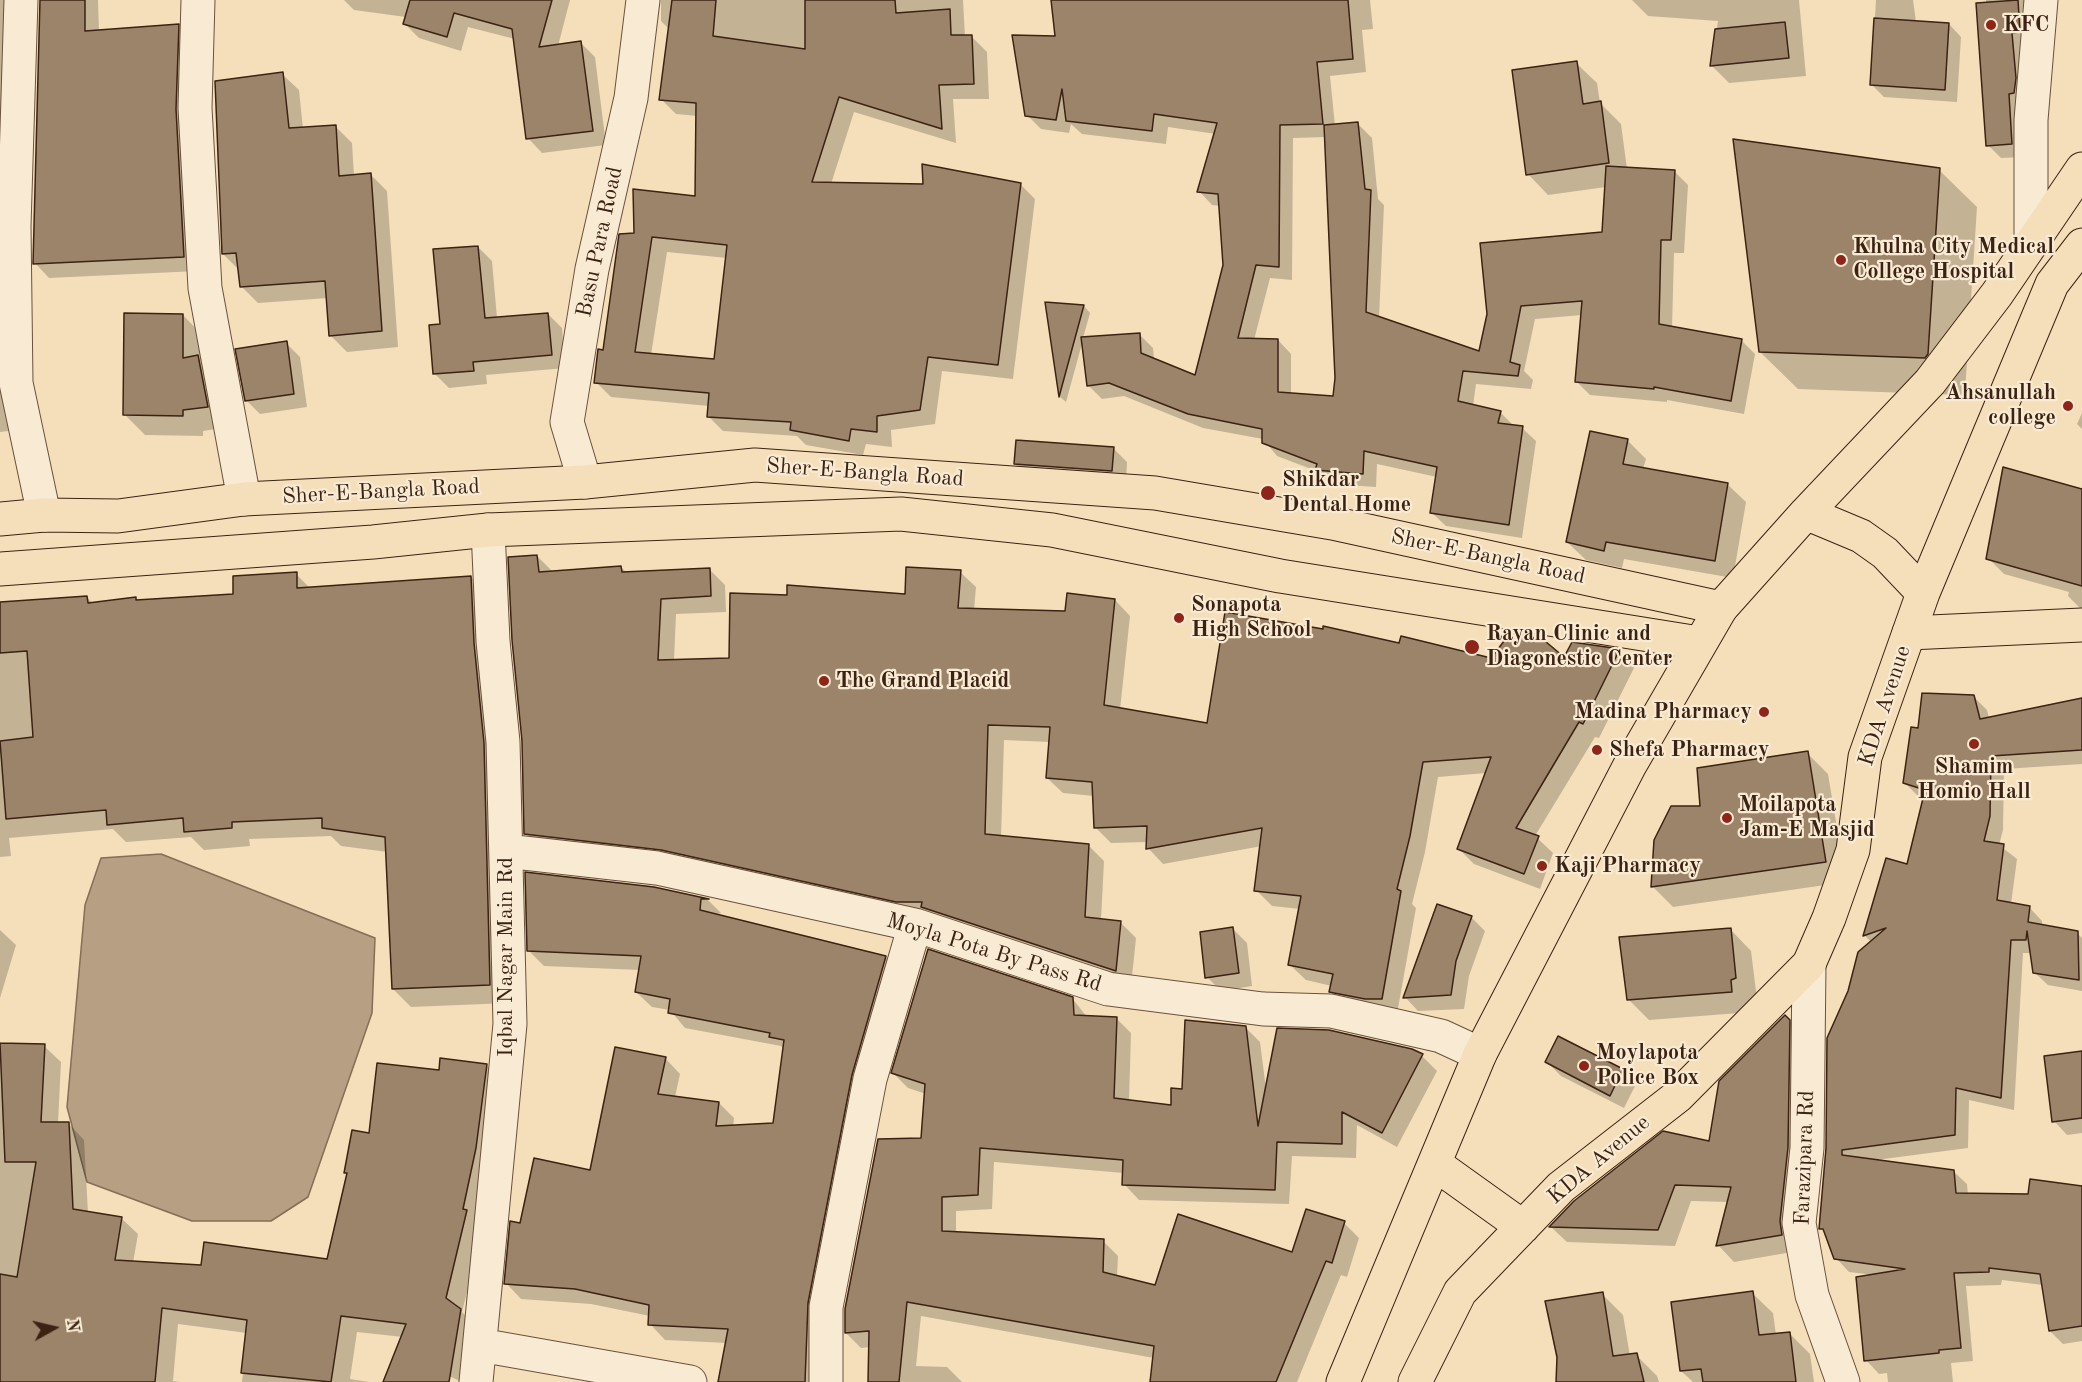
<!DOCTYPE html>
<style>
body{margin:0}
#map{position:relative;width:2082px;height:1382px;overflow:hidden;background:#f5dfbb;font-family:"Old Standard TT",serif}
canvas{display:block}
.north{position:absolute;left:24px;top:1298px;width:60px;height:60px;-webkit-text-stroke:4px #f8ead3;paint-order:stroke;rotate:82deg;font-size:16px;font-weight:700;line-height:24px;text-align:center;color:#3b2213}
.north::after{content:'';display:block;margin:auto;width:21px;height:27px;background:#3b2213;clip-path:polygon(50% 0,100% 100%,50% 72%,0 100%)}
</style>
<div id="map">
<canvas width="2082" height="1382"></canvas>
<div class="north">N</div>
</div>
<script>
const c = document.querySelector('canvas').getContext('2d');
c.lineJoin = 'round';
function fillPath(path, color) {
  c.fillStyle = color;
  c.fill(path, 'evenodd');
}
function toPath(rows) {
  const path = new Path2D();
  for (const r of rows) {
    path.moveTo(r[0], r[1]);
    for (let i = 2; i < r.length; i += 2) path.lineTo(r[i], r[i + 1]);
  }
  return path;
}
function stroke(path, color, width, dash) {
  c.strokeStyle = color;
  c.lineWidth = width;
  c.lineCap = dash ? 'butt' : 'round';
  c.setLineDash(dash || []);
  c.stroke(path);
}
function write(font, color, halo, rows, align = 'center') {
  c.font = font + ' "Old Standard TT",serif';
  c.lineWidth = 4.5;
  c.setLineDash([]);
  c.textBaseline = 'middle';
  c.strokeStyle = halo;
  c.fillStyle = color;
  for (const [text, x, y, turn = 0] of rows) {
    c.save();
    c.translate(x, y);
    c.rotate((+turn || 0) * Math.PI / 180);
    c.textAlign = isNaN(turn) ? turn : align;
    if (halo) c.strokeText(text, 0, 0);
    c.fillText(text, 0, 0);
    c.restore();
  }
}
const water = toPath([
 [161,854,375,938,372,1013,308,1197,271,1221,192,1221,87,1182,67,1107,85,905,101,858,161,854]
]);
fillPath(water, '#b69f82');
stroke(water, '#856d56', 1.5);
fillPath(toPath([
 [0,0,24,0,12,139,0,140],
 [41,0,98,0,99,32,178,26,192,40,198,271,49,278,35,263],
 [344,0,570,0,558,46,581,43,595,57,606,145,542,153,528,138,515,39,468,27,461,51,419,38,404,23,406,17,354,10],
 [661,0,963,0,965,37,972,37,987,52,989,99,953,99,956,143,854,112,831,184,1020,184,1035,199,1013,379,942,371,935,424,891,430,892,447,866,444,863,455,806,445,797,436,723,431,708,416,709,406,611,397,596,382,636,234,696,198,698,116,676,114,661,99,670,30,661,21],
 [667,252,727,258,715,360,651,355],
 [1053,0,1370,0,1373,29,1362,30,1366,72,1330,76,1335,126,1358,124,1372,138,1378,199,1384,205,1379,318,1480,353,1488,314,1604,234,1606,187,1548,195,1528,174,1576,63,1597,83,1600,103,1621,124,1627,169,1675,172,1688,185,1684,253,1674,253,1672,328,1741,340,1755,354,1744,414,1667,400,1667,402,1590,395,1576,381,1582,315,1535,319,1524,371,1533,380,1531,389,1476,384,1473,406,1500,412,1514,426,1522,428,1536,441,1522,538,1446,526,1432,513,1437,477,1377,464,1376,487,1331,484,1319,472,1277,456,1263,439,1203,428,1124,396,1102,399,1088,385,1083,340,1066,402,1060,397,1047,303,1084,306,1090,313,1083,338,1139,334,1153,348,1154,359,1196,377,1225,265,1220,206,1212,205,1199,191,1216,134,1168,127,1166,144,1082,134,1071,124,1069,133,1041,129,1027,115,1057,37],
 [1326,137,1337,378,1334,397,1291,394,1291,354,1278,340,1254,340,1270,278,1292,280,1293,138],
 [1632,0,1799,0,1806,76,1729,83,1711,65,1718,21,1648,16],
 [1876,0,1913,0,1916,22,1949,24,1961,37,1957,102,1884,97,1871,84],
 [1986,0,2029,0,2025,157,2001,158,1988,145],
 [282,74,299,90,303,129,336,127,352,143,354,176,371,175,387,191,398,347,347,352,330,335,328,298,258,303,241,286,239,270,223,254],
 [1939,170,1977,207,1965,392,1963,395,1798,389,1760,352],
 [478,247,492,261,497,318,548,314,562,328,565,368,486,375,487,384,449,388,435,374,441,325],
 [183,315,203,336,228,427,203,431,203,436,145,435,125,415],
 [0,320,17,430,0,432],
 [286,343,300,357,307,407,260,414,246,400],
 [2082,413,2082,429,2077,424],
 [1628,441,1646,459,1643,469,1727,484,1746,502,1733,578,1624,559,1622,568,1586,560,1567,542],
 [1113,448,1127,462,1126,484,1029,478,1015,464],
 [2082,491,2082,610,2068,596,2069,592,2004,574,1988,558],
 [537,556,553,572,621,567,627,573,709,569,725,585,726,612,676,614,674,661,730,659,906,595,960,572,976,587,974,610,1067,612,1115,600,1130,616,1120,710,1208,724,1400,645,1492,659,1565,659,1573,643,1619,651,1635,666,1599,738,1595,737,1535,836,1553,853,1540,889,1474,864,1459,849,1486,773,1438,777,1425,852,1412,904,1416,908,1397,1014,1346,1007,1331,992,1332,986,1306,980,1290,965,1300,909,1272,906,1256,890,1262,846,1163,864,1148,848,1148,842,1111,843,1095,827,1094,796,1063,793,1047,778,1050,742,1004,740,1001,837,1088,845,1104,861,1101,920,1120,922,1136,938,1131,986,541,849,526,834],
 [296,574,311,589,471,577,489,595,508,1003,411,1007,393,989,388,852,341,846,331,836,249,839,250,846,204,850,191,837,126,842,113,829,9,838,11,856,0,857,0,604,87,597,93,604,135,599,138,601,235,595],
 [1974,697,1987,710,1989,718,2082,700,2082,764,2004,769,2003,830,1999,845,2017,859,2011,904,2029,907,2042,921,2042,926,2077,933,2082,938,2082,991,2048,985,2034,972,2031,953,2023,953,2014,1110,1969,1100,1968,1148,1876,1160,1953,1171,1967,1184,1968,1195,2029,1196,2082,1185,2082,1341,2063,1344,2050,1331,2043,1285,2002,1280,2001,1285,1966,1286,1973,1361,1951,1363,1953,1382,1888,1382,1887,1373,1879,1374,1866,1360,1874,1275,1849,1272,1836,1258,1827,1235,1821,1228,1827,1148,1872,943,1864,935,1909,865,1925,798,1918,796,1905,783,1919,730],
 [1807,753,1828,774,1846,882,1673,907,1652,886,1701,807],
 [654,888,708,900,721,913,713,915,886,957,901,973,822,1382,720,1382,727,1343,665,1340,650,1324,650,1316,591,1304,521,1299,506,1283,521,1225,592,1172,665,1058,680,1074,675,1097,719,1103,734,1118,733,1127,775,1124,784,1050,781,1046,685,1028,670,1010,652,1007,636,992,640,970,544,966,528,950],
 [1471,917,1485,931,1469,976,1464,1009,1418,1011,1405,997],
 [1233,929,1247,943,1252,986,1221,991,1207,977],
 [0,930,16,945,0,998],
 [1731,930,1751,951,1757,999,1752,1012,1649,1020,1628,999],
 [1072,998,1087,1017,1116,1018,1131,1033,1129,1101,1172,1107,1183,1090,1245,1027,1260,1042,1266,1089,1412,1050,1422,1056,1437,1071,1397,1147,1357,1125,1356,1158,1292,1156,1289,1204,1139,1200,1124,1184,1124,1173,994,1162,992,1209,956,1211,956,1234,1103,1241,1118,1256,1117,1277,1156,1287,1293,1254,1344,1223,1359,1238,1347,1277,1341,1275,1297,1382,1152,1382,1154,1358,921,1316,916,1366,947,1367,962,1382,869,1382,870,1347,861,1348,846,1333,923,1139,926,1094,908,1088,893,1073],
 [1785,1017,1806,1038,1798,1251,1734,1262,1718,1245,1728,1202,1691,1201,1675,1246,1567,1242,1551,1227,1710,1143],
 [0,1044,44,1046,61,1062,58,1123,68,1123,84,1140,88,1213,121,1218,138,1234,133,1263,202,1267,328,1261,349,1175,346,1172,370,1135,440,1072,486,1065,503,1082,483,1228,462,1312,477,1327,462,1382,449,1376,449,1382,385,1382,403,1337,357,1332,350,1379,369,1382,242,1382,247,1333,178,1324,173,1381,181,1382,10,1382,0,1327],
 [2082,1052,2082,1133,2067,1135,2054,1121],
 [1547,1062,1622,1070,1636,1084,1624,1108,1561,1076],
 [1752,1293,1773,1313,1776,1335,1789,1333,1810,1354,1814,1382,1693,1382,1681,1371],
 [1602,1294,1623,1315,1630,1356,1636,1355,1657,1376,1659,1382,1567,1382,1559,1374,1546,1303]
]), '#0003');
const building = toPath([
 [40,0,85,0,85,31,179,24,176,109,184,257,33,264,40,0],
 [410,0,552,0,539,47,581,41,593,131,526,139,512,29,454,13,447,37,403,24,410,0],
 [672,0,716,0,713,36,805,49,805,0,895,0,896,13,950,9,951,35,972,35,974,84,939,85,942,129,839,97,812,182,923,184,922,164,1021,183,998,365,928,357,920,410,877,416,877,432,851,429,849,441,790,430,791,422,707,417,709,393,594,383,598,349,603,350,619,234,634,233,633,189,695,196,696,103,659,100,672,0],
 [652,237,727,245,714,359,635,352,652,237],
 [1051,0,1348,0,1353,59,1317,62,1323,124,1280,125,1279,267,1256,265,1238,338,1278,339,1278,392,1333,396,1335,378,1324,125,1358,122,1365,189,1371,190,1366,312,1479,351,1487,314,1480,243,1602,232,1606,166,1675,170,1671,240,1661,240,1659,324,1742,339,1731,401,1654,387,1654,389,1575,382,1582,301,1521,306,1510,362,1520,365,1518,376,1463,371,1458,401,1501,411,1498,423,1523,426,1509,525,1430,513,1437,467,1364,451,1363,474,1315,470,1317,464,1262,443,1262,429,1188,414,1109,383,1087,386,1081,337,1140,333,1141,353,1195,375,1223,265,1218,194,1197,192,1217,123,1154,114,1152,131,1066,121,1062,89,1056,120,1025,116,1012,35,1055,36,1051,0],
 [2018,0,2020,32,2012,33,2016,78,2014,93,2009,94,2012,144,1986,146,1976,3,2018,0],
 [1874,18,1949,23,1945,90,1870,85,1874,18],
 [1785,22,1789,58,1710,66,1715,29,1785,22],
 [1577,61,1583,104,1601,101,1609,163,1526,175,1512,70,1577,61],
 [283,72,289,128,336,125,339,176,371,173,382,331,329,336,325,281,240,287,236,253,222,254,215,81,283,72],
 [1733,139,1940,168,1928,354,1925,358,1759,352,1733,139],
 [478,246,485,318,548,313,552,355,473,362,474,371,433,374,429,325,440,324,433,249,478,246],
 [1045,302,1084,305,1059,397,1045,302],
 [124,313,183,314,183,358,198,355,208,407,183,410,183,416,123,415,124,313],
 [287,341,294,394,245,401,235,349,287,341],
 [1590,431,1628,439,1623,464,1728,483,1715,561,1606,542,1604,551,1566,542,1590,431],
 [1016,440,1114,447,1112,471,1014,464,1016,440],
 [2003,467,2082,489,2082,586,1986,559,2003,467],
 [537,555,539,572,621,566,622,572,710,568,711,596,661,599,658,660,729,658,730,593,787,595,787,585,905,594,906,567,961,570,958,608,1065,611,1067,593,1115,599,1104,705,1207,723,1225,612,1323,629,1323,626,1399,643,1401,636,1491,658,1511,632,1539,636,1564,657,1572,642,1620,649,1583,724,1579,722,1516,828,1539,836,1524,874,1457,849,1491,757,1423,762,1410,836,1397,889,1401,891,1382,999,1365,999,1329,992,1333,974,1288,965,1301,896,1254,891,1262,828,1146,849,1147,826,1094,828,1092,782,1046,778,1050,727,988,725,985,834,1089,844,1085,917,1121,921,1116,971,921,907,922,902,896,902,661,850,524,834,522,741,512,640,508,557,537,555],
 [297,572,297,588,471,576,474,643,484,743,490,985,392,989,385,837,322,828,322,818,232,822,232,828,184,832,183,818,107,825,106,810,6,819,0,741,33,737,27,651,0,653,0,602,87,596,88,603,136,597,136,600,233,594,233,576,297,572],
 [1922,693,1974,695,1980,719,2082,698,2082,750,1991,756,1990,816,1984,841,2004,844,1997,900,2030,906,2028,922,2078,931,2079,980,2033,973,2027,931,2026,940,2011,940,2001,1098,1956,1088,1955,1135,1842,1150,1842,1155,1954,1170,1956,1193,2028,1194,2030,1179,2082,1186,2082,1326,2049,1331,2040,1274,1989,1268,1989,1272,1954,1273,1961,1348,1939,1350,1939,1353,1864,1361,1856,1277,1905,1269,1834,1259,1823,1229,1819,1229,1826,1148,1827,1038,1848,991,1858,952,1886,928,1863,936,1886,858,1907,864,1925,790,1903,783,1911,727,1918,728,1922,693],
 [1808,751,1826,862,1651,887,1654,840,1671,806,1700,806,1697,768,1808,751],
 [525,872,654,887,709,899,701,899,700,910,886,956,852,1075,808,1303,805,1382,718,1382,728,1329,648,1325,649,1305,575,1289,504,1284,510,1221,520,1223,534,1158,590,1170,615,1047,666,1057,658,1094,719,1102,716,1126,773,1123,784,1040,769,1037,770,1033,668,1013,670,999,635,992,641,956,527,951,525,872],
 [1437,904,1472,916,1456,961,1451,995,1403,998,1437,904],
 [1233,927,1239,973,1205,978,1200,932,1233,927],
 [1731,928,1736,978,1731,980,1732,992,1627,1000,1619,937,1731,928],
 [928,949,1073,997,1074,1015,1117,1017,1114,1098,1171,1105,1171,1088,1182,1089,1185,1020,1246,1026,1258,1126,1277,1028,1329,1030,1412,1049,1423,1054,1382,1133,1342,1112,1342,1144,1277,1142,1275,1190,1122,1185,1123,1160,980,1148,978,1195,942,1197,942,1231,1104,1239,1103,1272,1155,1285,1178,1214,1292,1252,1306,1209,1345,1221,1332,1263,1326,1261,1276,1382,1150,1382,1154,1346,907,1302,899,1382,868,1382,869,1331,845,1333,845,1309,878,1139,921,1138,925,1084,891,1073,928,949],
 [1785,1015,1790,1020,1788,1147,1780,1221,1782,1235,1716,1246,1731,1187,1675,1185,1658,1230,1549,1227,1574,1201,1663,1131,1709,1141,1719,1081,1785,1015],
 [1558,1036,1623,1069,1610,1096,1545,1062,1558,1036],
 [0,1043,45,1044,41,1122,69,1122,73,1209,122,1217,115,1260,201,1265,204,1242,327,1259,347,1173,344,1173,352,1130,369,1133,377,1063,439,1070,440,1058,487,1064,476,1148,463,1209,467,1210,446,1298,461,1309,449,1382,383,1382,406,1324,341,1316,331,1382,241,1373,247,1320,162,1308,155,1382,0,1382,0,1274,17,1277,36,1162,5,1162,0,1043],
 [2082,1051,2082,1118,2052,1122,2044,1056,2082,1051],
 [1753,1291,1759,1335,1790,1332,1796,1382,1703,1382,1701,1369,1680,1371,1671,1302,1753,1291],
 [1603,1292,1613,1356,1637,1353,1644,1382,1556,1382,1557,1357,1545,1301,1603,1292]
]);
fillPath(building, '#9c846a');
stroke(building, '#3b2213', 1.5);
const minor = toPath([
 [21,0,14,226,16,383,44,515],
 [198,0,195,108,205,288,244,499],
 [2031,241,2031,120,2041,0],
 [585,482,567,422,592,269,631,98,643,0],
 [506,851,657,868,915,925,1108,989,1263,1009,1331,1011,1441,1036,1480,1054],
 [1809,964,1807,1148,1799,1223,1812,1295,1843,1382],
 [480,1345,690,1382],
 [476,1382,510,1024,503,742,493,641,488,530],
 [826,1382,826,1307,870,1079,915,925]
]);
const major = toPath([
 [1806,513,1930,382,1997,294,2082,169],
 [1435,1164,1523,1227],
 [1343,1382,1480,1054,1630,765,1721,608,1806,513,1861,536,1885,553,1923,593],
 [1415,1382,1460,1292,1561,1187,1678,1096,1809,964,1829,918,1853,850,1865,757,1923,593,2052,284,2082,245]
]);
const highway = toPath([
 [0,519,44,515,118,516,244,499,585,482,755,465,1155,493,1332,523,1721,608],
 [0,569,373,542,488,530,901,514,1052,530,1280,576,1699,643],
 [1909,633,2082,625]
]);
stroke(minor, '#6a513d', 35);
stroke(major, '#3b2213', 35);
stroke(highway, '#3b2213', 35);
stroke(minor, '#f8ead3', 33);
stroke(major, '#f5dfbb', 33);
stroke(highway, '#f5dfbb', 33);
for (const [x, y, r, color] of [
 [1991,25,6,"#8f2418"],
 [1841,260,6,"#8f2418"],
 [2068,406,6,"#8f2418"],
 [1268,493,8,"#8f2418"],
 [1179,618,6,"#8f2418"],
 [1472,647,8,"#8f2418"],
 [824,681,6,"#8f2418"],
 [1764,712,6,"#8f2418"],
 [1974,744,6,"#8f2418"],
 [1597,750,6,"#8f2418"],
 [1727,818,6,"#8f2418"],
 [1542,866,6,"#8f2418"],
 [1584,1066,6,"#8f2418"]
]) {
  const dot = new Path2D();
  dot.arc(x, y, r, 0, 2 * Math.PI);
  c.fillStyle = color;
  c.fill(dot);
  stroke(dot, '#f8ead3', 2);
}
write('bold 22px', '#3b2213', '#f8ead3', [
 ["KFC",2003,25],
 ["Khulna City Medical",1853,247],
 ["College Hospital",1853,272],
 ["Ahsanullah",2056,393,"right"],
 ["college",2056,418,"right"],
 ["Shikdar",1282,480],
 ["Dental Home",1282,505],
 ["Sonapota",1191,605],
 ["High School",1191,630],
 ["Rayan Clinic and",1486,634],
 ["Diagonestic Center",1486,659],
 ["The Grand Placid",836,681],
 ["Madina Pharmacy",1752,712,"right"],
 ["Shefa Pharmacy",1609,750],
 ["Shamim",1974,767,"center"],
 ["Homio Hall",1974,792,"center"],
 ["Moilapota",1739,805],
 ["Jam-E Masjid",1739,830],
 ["Kaji Pharmacy",1554,866],
 ["Moylapota",1596,1053],
 ["Police Box",1596,1078]
], 'left');
write('22px', '#3b2213', '#f8ead3', [
 ["Basu Para Road",600,242,-78],
 ["Sher-E-Bangla Road",865,473,4],
 ["Sher-E-Bangla Road",381,492,-3],
 ["Sher-E-Bangla Road",1488,557,12],
 ["KDA Avenue",1885,706,-72],
 ["Moyla Pota By Pass Rd",994,953,17],
 ["Iqbal Nagar Main Rd",506,957,-90],
 ["Farazipara Rd",1805,1158,-88],
 ["KDA Avenue",1599,1160,-40]
]);
</script>
